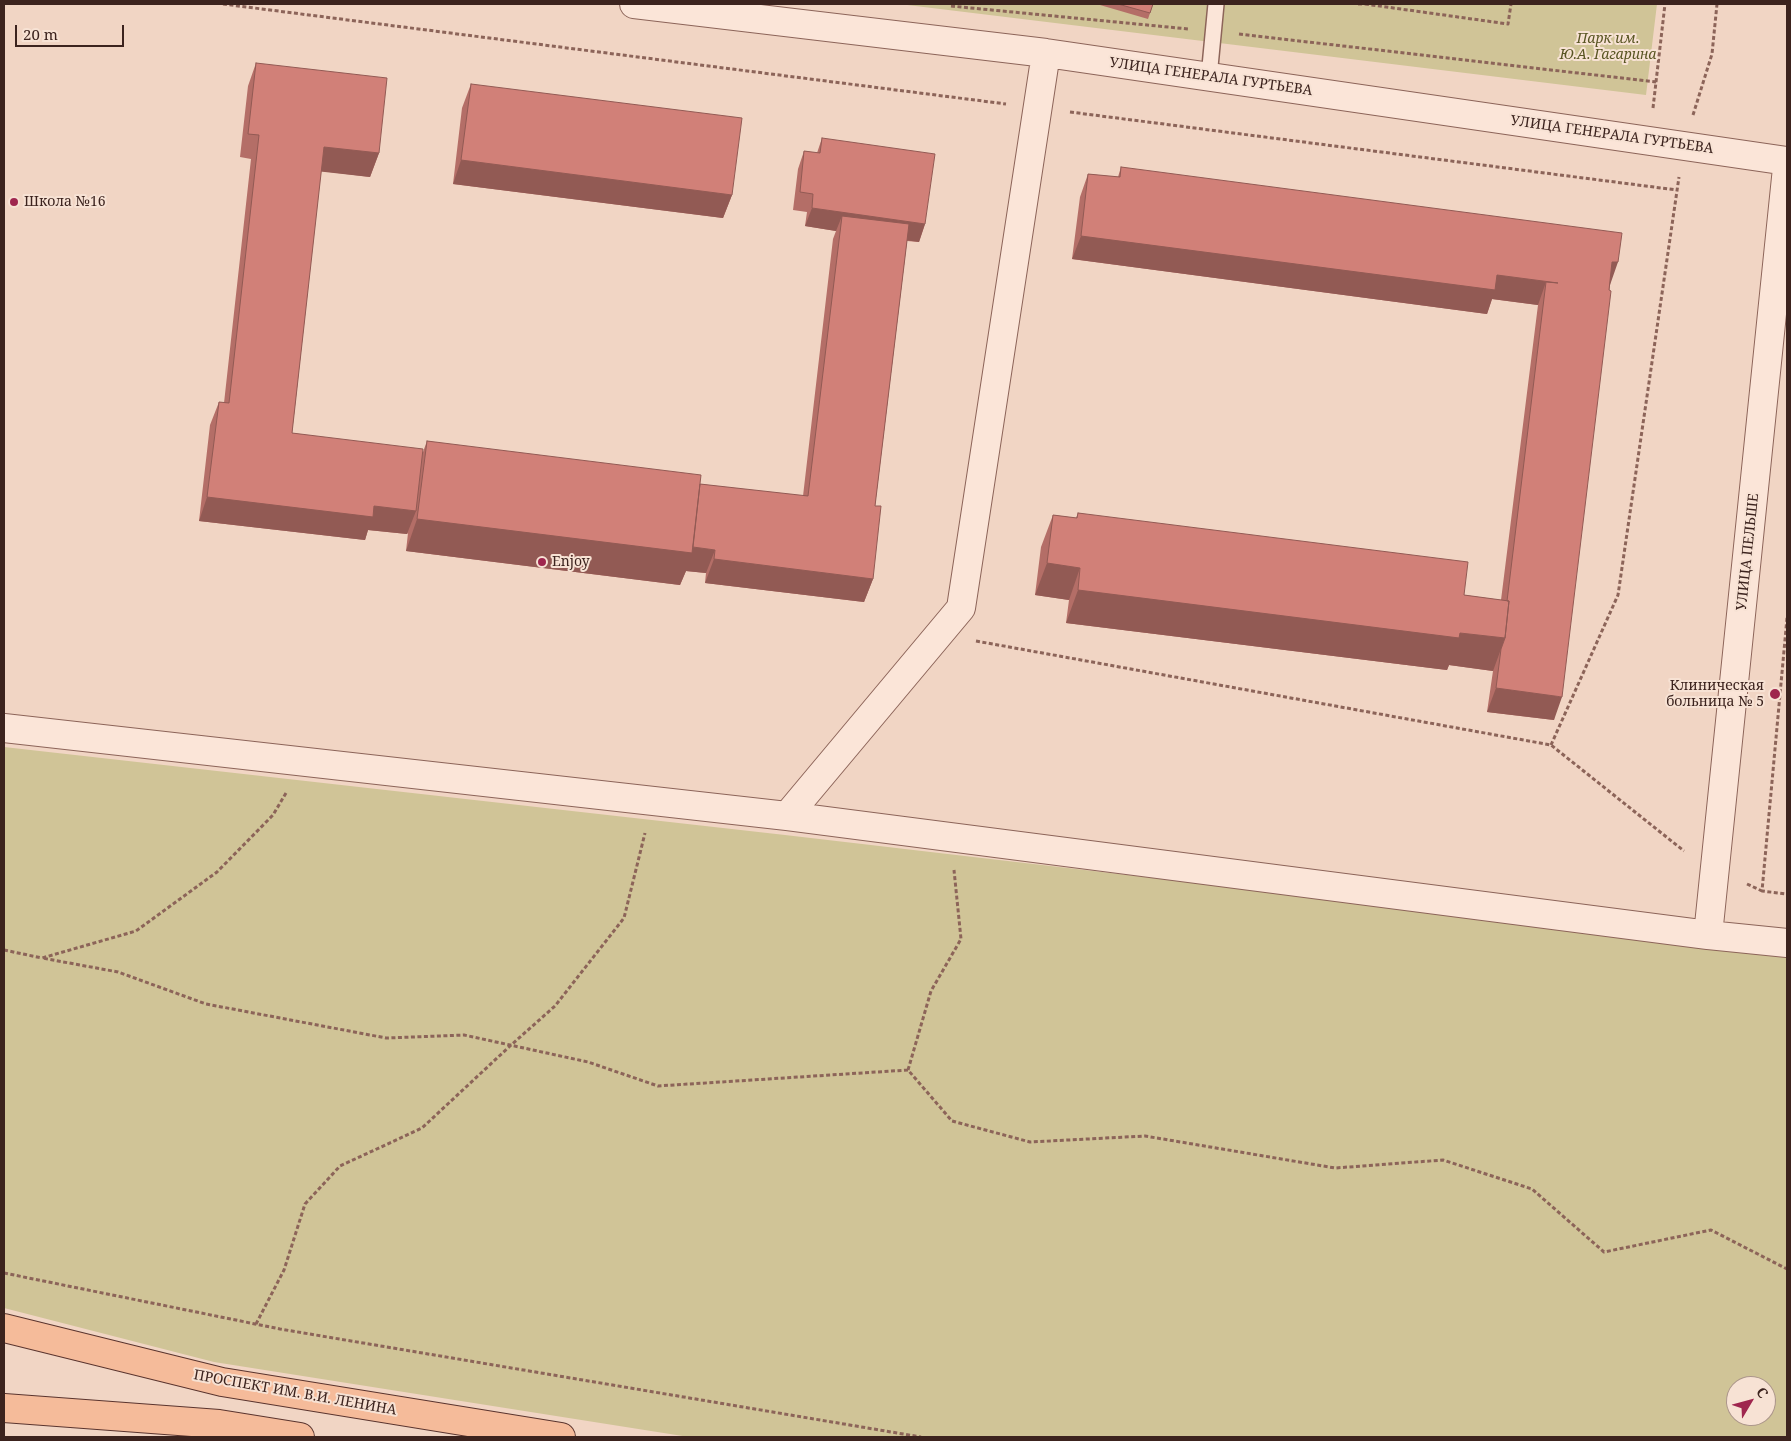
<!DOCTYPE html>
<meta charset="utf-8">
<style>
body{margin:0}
#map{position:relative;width:1791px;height:1441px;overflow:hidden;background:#f1d5c4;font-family:"Noto Serif",serif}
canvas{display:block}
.frame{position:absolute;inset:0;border:5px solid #3c231e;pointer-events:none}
.north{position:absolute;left:1726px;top:1376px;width:50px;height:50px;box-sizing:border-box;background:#f7e2d4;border:1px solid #ac968b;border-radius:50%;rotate:53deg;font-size:14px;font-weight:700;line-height:20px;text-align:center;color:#3c231e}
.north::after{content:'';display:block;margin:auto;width:18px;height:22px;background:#9f264e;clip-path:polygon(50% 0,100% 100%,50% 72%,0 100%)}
.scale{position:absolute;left:15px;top:25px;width:109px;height:22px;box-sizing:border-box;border:2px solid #3c231e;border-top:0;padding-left:6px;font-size:15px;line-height:18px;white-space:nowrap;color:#3c231e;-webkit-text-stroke:4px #f7e2d4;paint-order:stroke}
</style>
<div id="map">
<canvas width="1791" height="1441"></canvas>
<div class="frame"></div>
<div class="north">С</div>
<div class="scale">20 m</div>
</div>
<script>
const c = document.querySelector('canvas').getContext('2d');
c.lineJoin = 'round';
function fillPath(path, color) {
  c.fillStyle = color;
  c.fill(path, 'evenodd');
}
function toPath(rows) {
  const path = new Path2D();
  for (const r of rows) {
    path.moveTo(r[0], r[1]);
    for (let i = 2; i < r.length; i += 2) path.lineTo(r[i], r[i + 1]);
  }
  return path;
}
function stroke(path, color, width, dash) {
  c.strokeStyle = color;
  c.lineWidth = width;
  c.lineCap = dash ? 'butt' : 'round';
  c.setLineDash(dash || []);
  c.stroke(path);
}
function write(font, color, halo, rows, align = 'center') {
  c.font = font + ' "Noto Serif",serif';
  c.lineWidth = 4;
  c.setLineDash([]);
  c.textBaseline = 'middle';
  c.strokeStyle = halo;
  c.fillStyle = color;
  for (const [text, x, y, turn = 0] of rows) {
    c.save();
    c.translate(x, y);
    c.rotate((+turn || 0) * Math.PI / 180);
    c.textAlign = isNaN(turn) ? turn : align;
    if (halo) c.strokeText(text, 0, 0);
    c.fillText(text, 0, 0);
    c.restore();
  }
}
fillPath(toPath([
 [899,4,1657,4,1646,95],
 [4,747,785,835,1787,952,1787,1437,689,1437,214,1362,4,1308],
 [1736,1386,1766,1386,1766,1416,1736,1416]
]), '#d0c497');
const service = toPath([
 [1209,77,1216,4]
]);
const minor = toPath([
 [634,4,1046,53,1787,161],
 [4,728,787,816,1708,935,1787,943],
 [787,816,961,608,1046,53],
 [1708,935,1787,168]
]);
const primary = toPath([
 [4,1328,222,1382,561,1437],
 [4,1408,219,1424,300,1437]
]);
stroke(service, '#8c6459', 18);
stroke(minor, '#8c6459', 30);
stroke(primary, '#5a342e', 30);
stroke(toPath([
 [223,4,1006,104],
 [1358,4,1365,4],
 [1365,4,1508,24,1511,4],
 [951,6,1188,29],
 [1239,34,1656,82],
 [1653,108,1665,4],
 [1070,112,1677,190],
 [1693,115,1712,54,1717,4],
 [1787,618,1762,891,1787,894],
 [976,641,1551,745,1684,851],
 [1551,745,1618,595,1679,177],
 [286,793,273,815,217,872,136,931,42,958,118,972,206,1004,386,1038,464,1035,588,1062,658,1086,908,1070,952,1121,1030,1142,1145,1136,1335,1168,1443,1160,1532,1189,1604,1252,1711,1230,1787,1269],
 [1747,884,1762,891],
 [4,950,42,958],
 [908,1070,931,991,961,939,954,870],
 [4,1273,280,1329,921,1437],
 [256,1324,284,1270,305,1204,340,1166,422,1128,510,1046,555,1006,624,918,645,833]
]), '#8c6459', 3, [4, 2.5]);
stroke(service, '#fbe5d8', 15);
stroke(minor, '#fbe5d8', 28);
stroke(primary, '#f5bb9a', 28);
fillPath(toPath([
 [1100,4,1153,4,1148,19,1100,5],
 [256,63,379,153,370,177,321,171,292,433,423,452,427,441,700,484,803,496,833,239,836,231,805,226,807,212,793,210,798,169,804,151,817,153,822,138,925,224,919,242,907,241,875,506,873,579,864,602,705,583,706,573,686,571,680,585,406,551,408,533,407,534,368,530,365,540,199,521,210,425,219,402,224,403,251,159,240,157,248,86],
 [471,84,732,195,723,218,453,184,462,108],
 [1121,167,1610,285,1554,720,1487,712,1493,671,1449,665,1447,670,1066,623,1069,600,1035,595,1041,547,1053,515,1076,518,1078,513,1464,595,1501,600,1538,305,1492,299,1487,314,1072,259,1080,197,1088,174,1118,177]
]), '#b46e67');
fillPath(toPath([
 [324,147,379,153,370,177,316,171],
 [461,160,732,195,723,218,453,184],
 [812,208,925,224,919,242,840,231,842,216,836,231,805,226],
 [1081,236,1497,275,1558,283,1546,282,1538,305,1492,299,1487,314,1072,259],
 [1612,262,1618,262,1610,285,1604,285],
 [207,497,374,506,416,511,407,534,368,530,365,540,199,521],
 [417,519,691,547,715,550,706,573,686,571,680,585,406,551],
 [714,559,873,579,864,602,705,583],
 [1047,563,1080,568,1069,600,1035,595],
 [1078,590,1460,633,1505,638,1493,671,1449,665,1447,670,1066,623],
 [1496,688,1562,697,1554,720,1487,712]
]), '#925a54');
const building = toPath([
 [1118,4,1153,4,1150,13,1118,4],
 [256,63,387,78,379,153,324,147,292,433,423,449,416,511,374,506,373,517,207,497,219,402,229,403,259,135,248,134,256,63],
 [471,84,742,118,732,195,461,160,471,84],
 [822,138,935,154,925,224,812,208,813,194,800,192,804,151,820,153,822,138],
 [1121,167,1622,233,1618,262,1612,262,1609,290,1611,291,1562,697,1496,688,1501,649,1505,638,1509,601,1507,601,1546,282,1558,283,1497,275,1495,290,1081,236,1088,174,1120,177,1121,167],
 [842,216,909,224,875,506,881,506,873,579,714,559,715,550,693,547,700,484,808,496,842,216],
 [427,441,701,475,692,553,417,519,427,441],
 [1078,513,1468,562,1464,595,1509,601,1505,638,1460,633,1459,638,1078,590,1080,568,1047,563,1053,515,1077,518,1078,513]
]);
fillPath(building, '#d18078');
stroke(building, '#925a54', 1);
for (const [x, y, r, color] of [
 [14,202,5,"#9f264e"],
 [542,562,5,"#9f264e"],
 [1775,694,6,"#9f264e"]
]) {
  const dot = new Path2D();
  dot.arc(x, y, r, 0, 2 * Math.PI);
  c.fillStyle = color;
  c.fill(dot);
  stroke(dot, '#f7e2d4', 2);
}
write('italic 14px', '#595523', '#f7e2d4', [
 ["Парк им.",1608,39],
 ["Ю.А. Гагарина",1608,55]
]);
write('14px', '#3c231e', '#f7e2d4', [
 ["УЛИЦА ГЕНЕРАЛА ГУРТЬЕВА",1211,77,8],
 ["УЛИЦА ГЕНЕРАЛА ГУРТЬЕВА",1612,135,8],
 ["УЛИЦА ПЕЛЬШЕ",1748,552,-84],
 ["ПРОСПЕКТ ИМ. В.И. ЛЕНИНА",295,1393,10]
]);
write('14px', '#3c231e', '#f7e2d4', [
 ["Школа №16",24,202],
 ["Enjoy",552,562],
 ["Клиническая",1764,686,"right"],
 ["больница № 5",1764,702,"right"]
], 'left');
</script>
